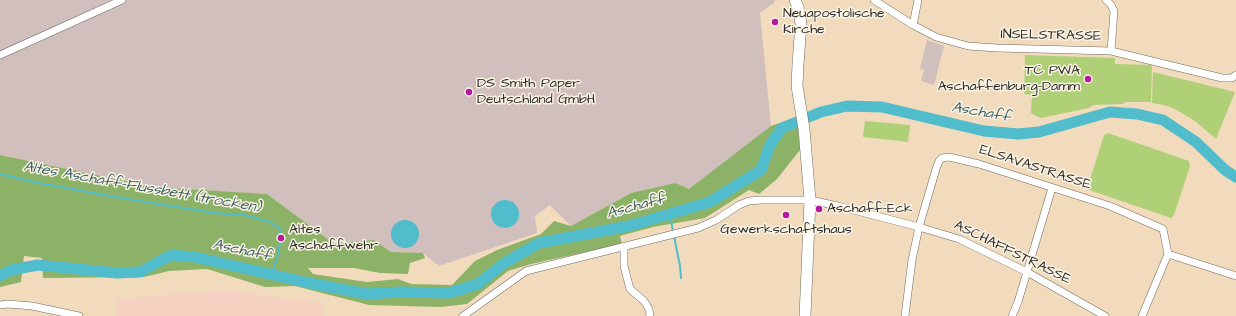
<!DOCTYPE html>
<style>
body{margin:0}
canvas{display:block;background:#f1dbbc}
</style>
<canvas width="1236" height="316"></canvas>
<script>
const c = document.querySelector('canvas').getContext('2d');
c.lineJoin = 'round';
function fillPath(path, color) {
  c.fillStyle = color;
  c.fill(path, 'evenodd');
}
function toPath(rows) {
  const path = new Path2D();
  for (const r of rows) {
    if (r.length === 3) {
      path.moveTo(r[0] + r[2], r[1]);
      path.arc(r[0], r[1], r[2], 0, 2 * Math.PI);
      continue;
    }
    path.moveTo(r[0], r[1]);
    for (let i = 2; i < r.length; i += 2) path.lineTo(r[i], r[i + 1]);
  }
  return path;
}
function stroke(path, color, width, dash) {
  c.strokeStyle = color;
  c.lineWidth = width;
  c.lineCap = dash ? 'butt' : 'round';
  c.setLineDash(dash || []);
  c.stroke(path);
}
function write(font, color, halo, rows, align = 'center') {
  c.font = font + ' "Architects Daughter",sans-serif';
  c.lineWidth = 3;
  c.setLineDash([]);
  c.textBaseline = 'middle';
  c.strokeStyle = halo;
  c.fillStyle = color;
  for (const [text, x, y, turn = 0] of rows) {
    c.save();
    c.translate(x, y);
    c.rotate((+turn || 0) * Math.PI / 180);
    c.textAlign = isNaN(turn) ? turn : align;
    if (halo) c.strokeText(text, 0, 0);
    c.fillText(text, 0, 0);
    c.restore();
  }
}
fillPath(toPath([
 [222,290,322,303,322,316,116,316,117,299]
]), '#f5d2c2');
fillPath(toPath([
 [0,0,774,0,775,2,760,13,771,126,697,187,688,189,675,183,631,193,571,226,550,205,535,216,537,233,439,266,423,253,391,252,374,240,333,243,267,194,154,187,0,155],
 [927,40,944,46,934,85,921,81,924,70,920,69]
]), '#d1bfbd');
fillPath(toPath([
 [1025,55,1115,58,1115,64,1152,65,1151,102,1125,102,1122,104,1093,105,1089,108,1041,118,1036,116,1031,113,1032,95,1024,94],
 [1153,72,1235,92,1216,139,1195,121,1173,108,1164,105,1152,103],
 [865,121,910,125,908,142,863,137],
 [1108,133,1189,161,1190,166,1174,215,1171,218,1089,190,1088,186,1104,135]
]), '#b0d078');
fillPath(toPath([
 [797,117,800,150,777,179,759,194,749,190,705,218,653,227,620,236,622,244,531,264,508,271,467,304,441,307,369,305,295,286,265,287,207,269,169,271,144,277,43,278,42,258,24,256,21,282,0,287,0,155,154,187,267,194,333,243,374,240,391,252,423,253,425,258,410,263,408,274,380,273,354,268,308,268,313,274,367,282,398,279,411,284,452,285,475,261,497,250,541,234,554,221,571,226,631,193,675,183,689,189,771,126]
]), '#8cb268');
fillPath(toPath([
 [505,214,14],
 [405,234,14]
]), '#51bccc');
stroke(toPath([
 [0,174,39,183,121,198,215,213,244,215,270,222,280,229,281,238,278,254,272,273],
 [670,214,673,232],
 [674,236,680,266,681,278]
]), '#51bccc', 2);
stroke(toPath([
 [0,276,11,270,38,265,117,273,140,272,171,255,195,257,309,283,367,294,400,292,449,293,478,284,503,264,539,243,629,226,710,202,761,170,770,145,782,128,821,112,847,106,882,107,984,131,1018,134,1039,132,1110,112,1137,114,1163,120,1196,142,1225,170,1236,177]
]), '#51bccc', 11);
const street = toPath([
 [874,0,913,25,936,37,968,46,997,48,1111,51,1222,78,1232,78,1236,75],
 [1106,0,1111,5,1114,11,1111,51],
 [913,25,918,0],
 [0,55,122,0],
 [624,247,624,266,630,289,644,301,649,309,650,316],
 [1168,254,1236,276],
 [0,305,8,304,32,306,79,316],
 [463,316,526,271,698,228,716,220,739,205,749,201,761,200,810,200,838,206,919,227,959,239,1027,272,1105,316],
 [905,316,912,260,919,227,936,169,939,161,942,158,949,157,979,164,1110,206,1163,229,1168,254],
 [1012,316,1018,302,1052,188],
 [1142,316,1168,254]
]);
const secondary = toPath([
 [795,0,798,7,801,24,798,64,797,86,804,129,810,200,805,316]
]);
stroke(street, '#70695e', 8);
stroke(secondary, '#70695e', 12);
stroke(street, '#fff', 7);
stroke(secondary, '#fff', 11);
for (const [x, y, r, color] of [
 [775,22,4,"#b5179e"],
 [1088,79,4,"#b5179e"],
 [469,92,4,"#b5179e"],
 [819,209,4,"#b5179e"],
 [786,215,4,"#b5179e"],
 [281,238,4,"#b5179e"]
]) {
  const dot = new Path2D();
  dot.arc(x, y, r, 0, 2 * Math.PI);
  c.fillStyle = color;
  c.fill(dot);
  stroke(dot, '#fcf5e5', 1.5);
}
write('14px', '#2b2b2b', '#fcf5e5', [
 ["Neuapostolische",783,14],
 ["Kirche",783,30],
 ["TC PWA",1080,71,"right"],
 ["Aschaffenburg-Damm",1080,87,"right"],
 ["DS Smith Paper",477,84],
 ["Deutschland GmbH",477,100],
 ["Aschaff-Eck",827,209],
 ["Altes",289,230],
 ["Aschaffwehr",289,246],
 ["Gewerkschaftshaus",786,230,"center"]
], 'left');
write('14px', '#2b2b2b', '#fcf5e5', [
 ["INSELSTRASSE",1051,36,1],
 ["ELSAVASTRASSE",1035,168,18],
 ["ASCHAFFSTRASSE",1012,253,26]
]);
write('italic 15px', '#385e63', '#fcf5e5', [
 ["Aschaff",981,113,10],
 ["Altes Aschaff-Flussbett (trocken)",142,188,10],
 ["Aschaff",636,207,-15],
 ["Aschaff",242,251,12]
]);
</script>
